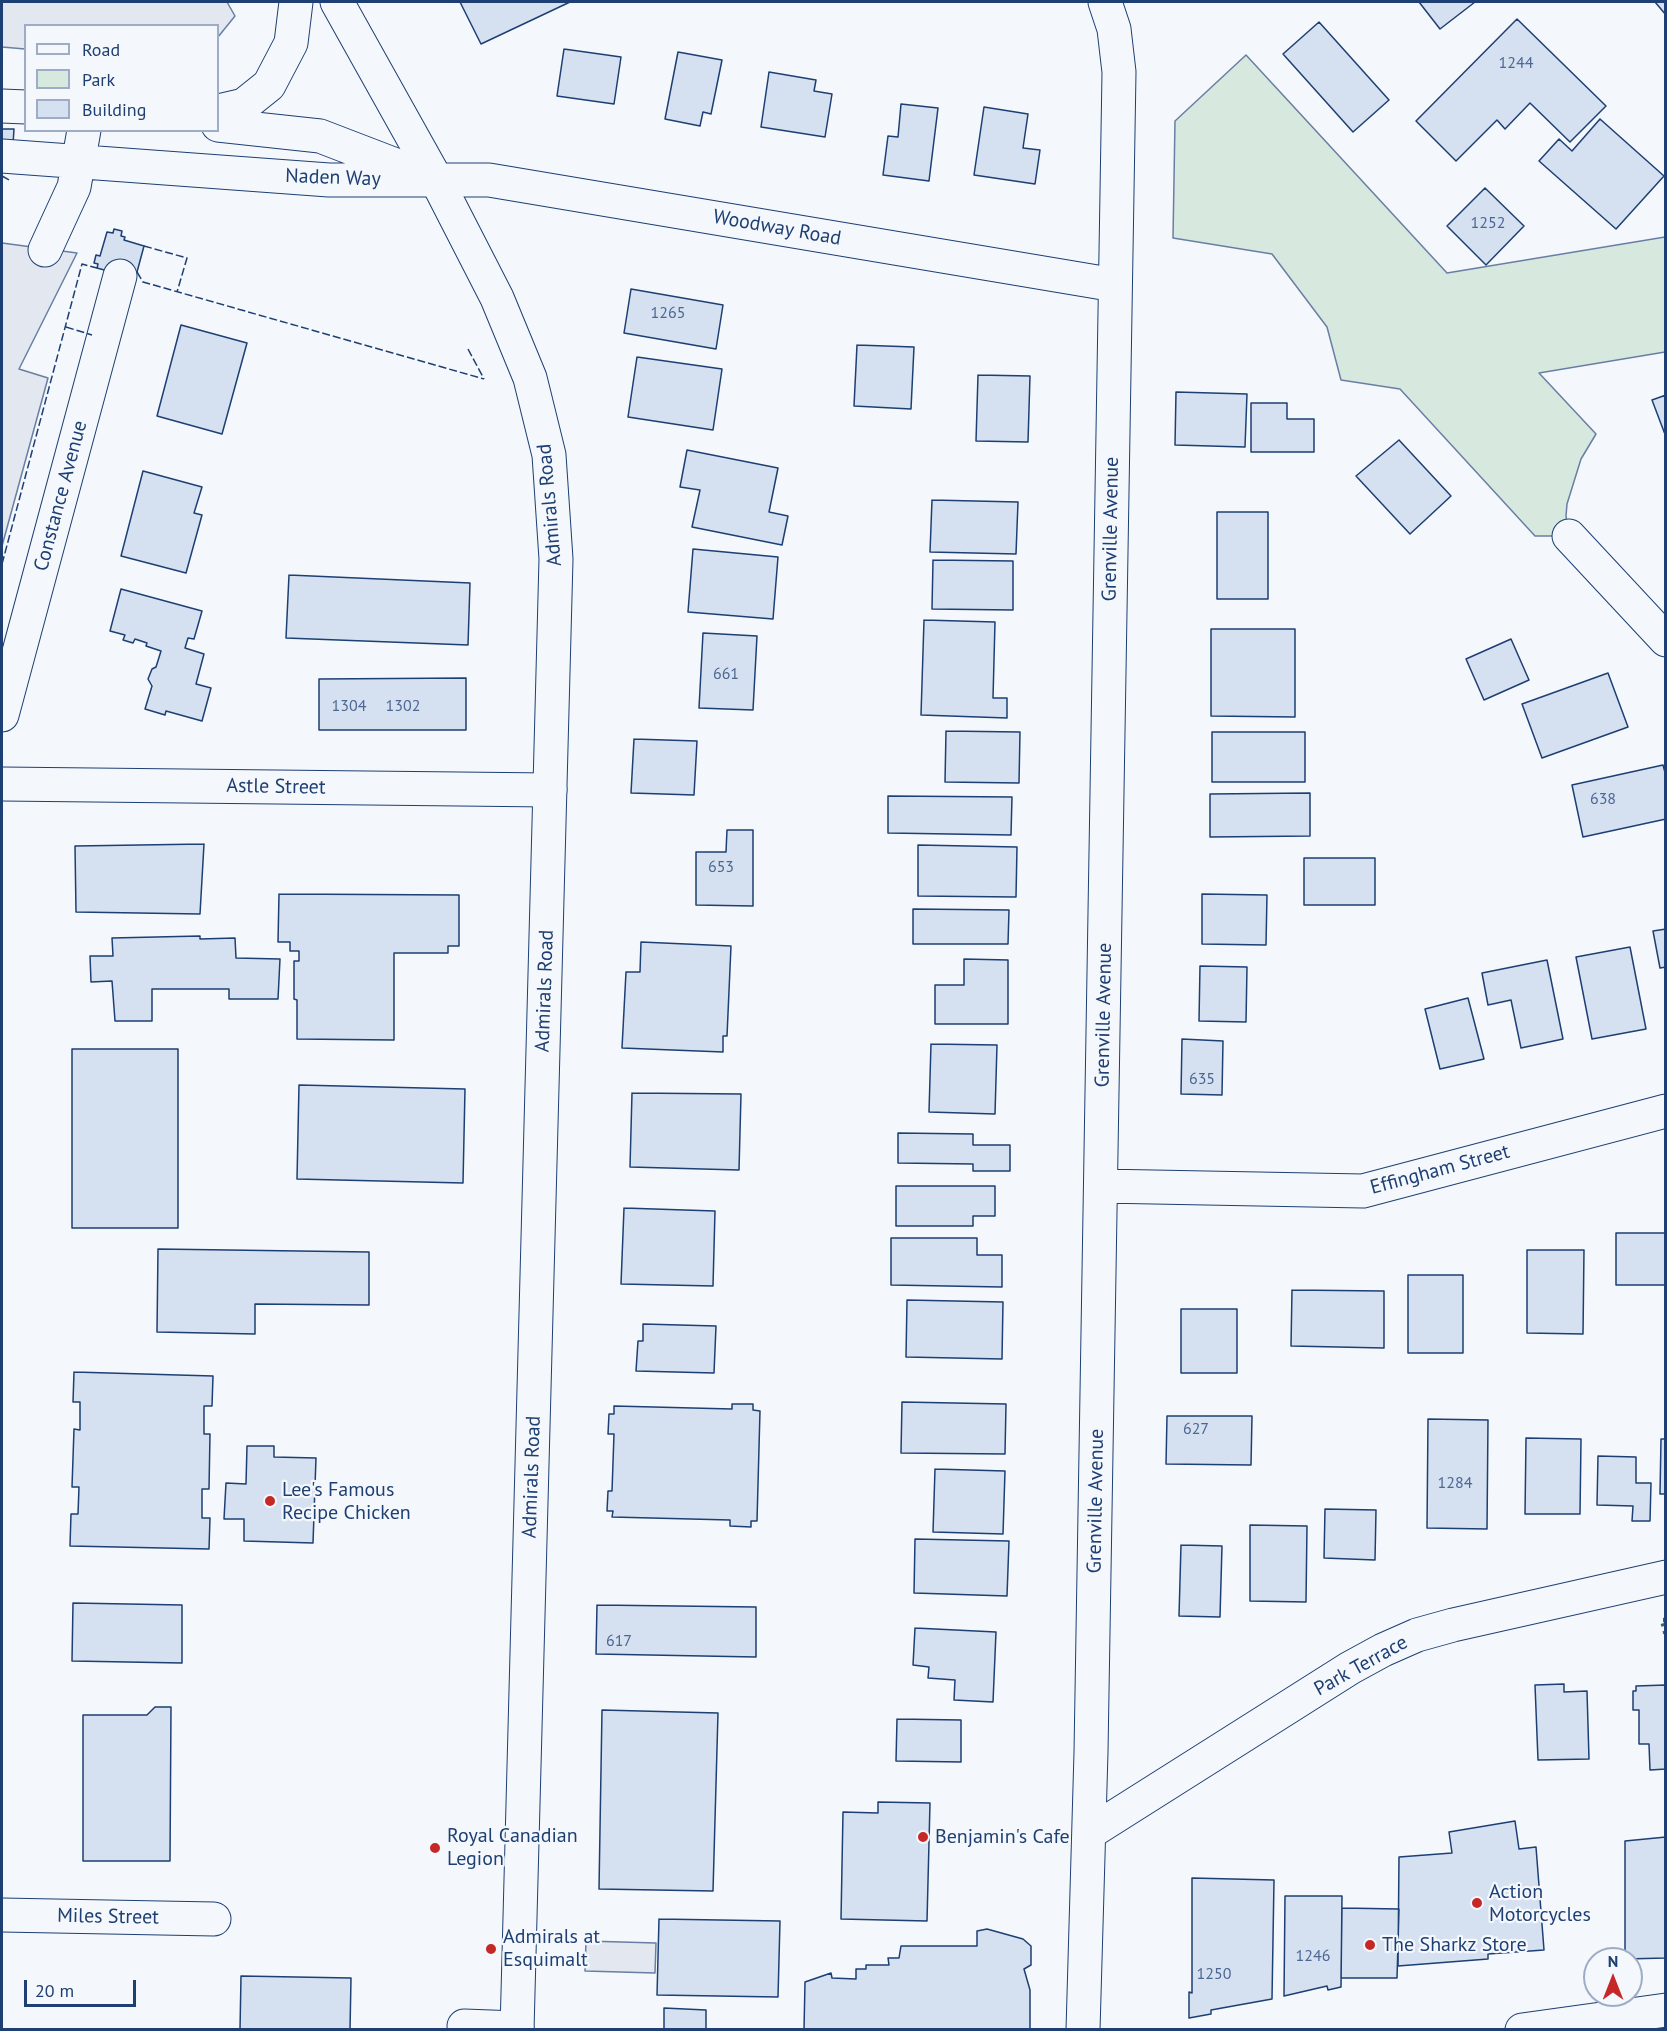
<!DOCTYPE html>
<style>
body{margin:0}
#map{position:relative;width:1667px;height:2031px;overflow:hidden;background:#f4f7fb;font-family:"PT Sans",sans-serif}
canvas{display:block}
.frame{position:absolute;inset:0;border:3px solid #1d3f73;pointer-events:none}
.legend{position:absolute;left:24px;top:24px;width:195px;height:108px;box-sizing:border-box;background:#f4f7fb;border:2px solid #9eadc5;margin:0;padding:8px 10px;list-style:none;font-size:18px;color:#1d3f73}
.legend li{display:flex;align-items:center;gap:12px;height:30px}
.legend b{width:30px;border:2px solid #9eadc5}
.north{position:absolute;left:1583px;top:1947px;width:60px;height:60px;box-sizing:border-box;background:#f4f7fb;border:2px solid #9eadc5;border-radius:50%;rotate:0deg;font-size:16px;font-weight:700;line-height:24px;text-align:center;color:#1d3f73}
.north::after{content:'';display:block;margin:auto;width:21px;height:27px;background:#c62828;clip-path:polygon(50% 0,100% 100%,50% 72%,0 100%)}
.scale{position:absolute;left:24px;top:1980px;width:112px;height:27px;box-sizing:border-box;border:3px solid #1d3f73;border-top:0;padding-left:8px;font-size:18px;line-height:21px;white-space:nowrap;color:#1d3f73;-webkit-text-stroke:4px #f4f7fb;paint-order:stroke}
</style>
<div id="map">
<canvas width="1667" height="2031"></canvas>
<div class="frame"></div>
<ul class="legend">
<li><b style="height:8px;background:#f4f7fb"></b>Road</li>
<li><b style="height:16px;background:#d7e8df"></b>Park</li>
<li><b style="height:16px;background:#d5e0f0"></b>Building</li>
</ul>
<div class="north">N</div>
<div class="scale">20 m</div>
</div>
<script>
const c = document.querySelector('canvas').getContext('2d');
c.lineJoin = 'round';
function fillPath(path, color) {
  c.fillStyle = color;
  c.fill(path, 'evenodd');
}
function toPath(rows) {
  const path = new Path2D();
  for (const r of rows) {
    path.moveTo(r[0], r[1]);
    for (let i = 2; i < r.length; i += 2) path.lineTo(r[i], r[i + 1]);
  }
  return path;
}
function stroke(path, color, width, dash) {
  c.strokeStyle = color;
  c.lineWidth = width;
  c.lineCap = dash ? 'butt' : 'round';
  c.setLineDash(dash || []);
  c.stroke(path);
}
function write(font, color, halo, rows, align = 'center') {
  c.font = font + ' "PT Sans",sans-serif';
  c.lineWidth = 4.5;
  c.setLineDash([]);
  c.textBaseline = 'middle';
  c.strokeStyle = halo;
  c.fillStyle = color;
  for (const [text, x, y, turn = 0] of rows) {
    c.save();
    c.translate(x, y);
    c.rotate((+turn || 0) * Math.PI / 180);
    c.textAlign = isNaN(turn) ? turn : align;
    if (halo) c.strokeText(text, 0, 0);
    c.fillText(text, 0, 0);
    c.restore();
  }
}
const green = toPath([
 [1246,55,1447,273,1665,237,1665,352,1539,373,1596,434,1581,459,1567,504,1566,516,1569,536,1535,536,1400,389,1341,380,1327,327,1272,254,1173,238,1175,121,1246,55]
]);
fillPath(green, '#d7e8df');
stroke(green, '#687fa3', 1.5);
const parking = toPath([
 [2,2,227,2,235,16,218,37,218,26,26,26,25,49,2,47,2,2],
 [2,243,77,253,19,369,48,378,2,546,2,243],
 [586,1941,656,1943,655,1973,585,1971,586,1941]
]);
fillPath(parking, '#e3e8f0');
stroke(parking, '#687fa3', 1.5);
const building = toPath([
 [460,2,570,2,481,44,460,2],
 [1419,2,1475,2,1440,29,1419,2],
 [1655,2,1666,2,1666,15,1655,2],
 [1517,19,1606,106,1570,142,1530,103,1505,129,1497,120,1456,161,1416,121,1517,19],
 [1319,22,1389,100,1353,132,1283,54,1319,22],
 [564,49,621,57,614,104,557,96,564,49],
 [678,52,722,60,711,114,703,112,700,126,665,119,678,52],
 [769,72,816,80,814,91,832,94,825,137,761,127,769,72],
 [901,104,938,108,929,181,883,175,888,136,898,137,901,104],
 [984,107,1028,114,1023,148,1040,150,1035,184,974,175,984,107],
 [1600,119,1664,176,1616,229,1539,161,1559,139,1572,151,1600,119],
 [2,129,14,129,13,144,2,143,2,129],
 [1485,188,1524,226,1486,265,1447,226,1485,188],
 [114,229,122,231,121,236,125,237,124,240,144,246,137,272,117,266,115,273,97,268,98,264,94,263,96,255,100,256,107,232,113,233,114,229],
 [631,289,723,305,716,349,624,333,631,289],
 [181,325,247,343,222,434,157,416,181,325],
 [857,345,914,347,911,409,854,406,857,345],
 [637,357,722,369,713,430,628,417,637,357],
 [978,375,1030,376,1028,442,976,441,978,375],
 [1176,392,1247,394,1245,447,1175,445,1176,392],
 [1666,395,1666,437,1652,400,1666,395],
 [1251,403,1287,403,1287,419,1314,419,1314,452,1251,452,1251,403],
 [1399,440,1451,496,1410,534,1356,476,1399,440],
 [687,450,778,468,769,512,788,516,782,545,692,527,700,490,680,487,687,450],
 [143,471,202,487,194,513,202,515,186,573,121,556,143,471],
 [932,500,1018,502,1016,554,930,552,932,500],
 [1217,512,1268,512,1268,599,1217,599,1217,512],
 [693,549,778,557,773,619,688,612,693,549],
 [933,560,1013,561,1013,610,932,609,933,560],
 [289,575,470,583,468,645,286,638,289,575],
 [121,589,202,611,194,639,188,638,185,648,204,654,196,684,211,688,202,721,166,711,165,715,145,709,152,686,148,679,152,669,156,667,161,651,146,646,147,643,135,639,133,643,123,640,125,635,110,631,121,589],
 [924,620,995,622,993,698,1007,698,1007,718,921,715,924,620],
 [1211,629,1295,629,1295,717,1211,716,1211,629],
 [703,633,757,636,753,710,699,708,703,633],
 [1511,639,1529,680,1484,700,1466,659,1511,639],
 [1608,673,1628,727,1542,758,1522,704,1608,673],
 [466,678,466,730,319,730,319,679,466,678],
 [946,731,1020,732,1019,783,945,782,946,731],
 [1212,732,1305,732,1305,782,1212,782,1212,732],
 [634,739,697,741,694,795,631,793,634,739],
 [1663,765,1666,776,1666,819,1583,837,1572,785,1663,765],
 [1310,793,1310,836,1210,837,1210,794,1310,793],
 [888,796,1012,797,1011,835,888,833,888,796],
 [727,830,753,830,753,906,696,905,696,852,726,852,727,830],
 [204,844,200,914,76,912,75,846,204,844],
 [918,845,1017,847,1016,897,918,896,918,845],
 [1304,858,1375,858,1375,905,1304,905,1304,858],
 [279,894,459,895,459,946,448,946,448,953,394,953,394,1040,297,1039,297,1000,294,999,294,961,299,961,299,951,290,951,290,942,278,942,279,894],
 [1202,894,1267,895,1266,945,1202,944,1202,894],
 [913,909,1009,910,1008,944,913,944,913,909],
 [1666,929,1666,967,1660,968,1653,931,1666,929],
 [200,936,200,939,235,938,236,958,280,959,278,999,229,999,229,989,152,989,152,1021,115,1021,112,981,91,982,90,956,113,956,112,938,200,936],
 [641,942,731,946,727,1036,723,1036,723,1052,622,1048,626,972,640,972,641,942],
 [1630,947,1646,1029,1592,1039,1576,957,1630,947],
 [964,959,1008,960,1008,1024,935,1024,935,985,964,985,964,959],
 [1547,960,1563,1039,1521,1048,1511,1000,1488,1005,1482,973,1547,960],
 [1200,966,1247,967,1246,1022,1199,1021,1200,966],
 [1468,998,1484,1059,1440,1069,1425,1009,1468,998],
 [1182,1039,1223,1041,1222,1095,1181,1094,1182,1039],
 [931,1044,997,1045,995,1114,929,1112,931,1044],
 [72,1049,178,1049,178,1228,72,1228,72,1049],
 [299,1085,465,1089,463,1183,297,1179,299,1085],
 [632,1093,741,1094,739,1170,630,1167,632,1093],
 [898,1133,973,1134,973,1145,1010,1145,1010,1171,973,1171,973,1164,898,1163,898,1133],
 [896,1186,995,1186,995,1216,973,1216,973,1226,896,1226,896,1186],
 [624,1208,715,1211,713,1286,621,1284,624,1208],
 [1616,1233,1666,1233,1666,1285,1616,1285,1616,1233],
 [891,1238,977,1238,977,1255,1002,1255,1002,1287,891,1285,891,1238],
 [158,1249,369,1252,369,1305,255,1304,255,1334,157,1332,158,1249],
 [1527,1250,1584,1250,1583,1334,1527,1333,1527,1250],
 [1408,1275,1463,1275,1463,1353,1408,1353,1408,1275],
 [1292,1290,1384,1291,1384,1348,1291,1346,1292,1290],
 [907,1300,1003,1302,1002,1359,906,1357,907,1300],
 [1181,1309,1237,1309,1237,1373,1181,1373,1181,1309],
 [643,1324,716,1326,714,1373,636,1371,638,1341,643,1341,643,1324],
 [74,1372,213,1376,212,1406,204,1406,204,1434,210,1434,209,1489,202,1489,202,1518,210,1518,209,1549,70,1546,71,1514,78,1514,79,1487,72,1487,74,1429,80,1430,80,1402,73,1402,74,1372],
 [902,1402,1006,1404,1005,1454,901,1453,902,1402],
 [732,1404,753,1404,753,1410,760,1411,757,1521,751,1521,751,1527,730,1526,730,1520,612,1517,613,1511,607,1511,608,1491,612,1491,614,1434,608,1434,609,1414,614,1414,614,1406,732,1409,732,1404],
 [1167,1416,1252,1416,1251,1465,1166,1464,1167,1416],
 [1428,1419,1488,1420,1487,1529,1427,1528,1428,1419],
 [1526,1438,1581,1439,1580,1514,1525,1514,1526,1438],
 [1661,1439,1666,1439,1666,1494,1660,1494,1661,1439],
 [247,1446,274,1446,274,1457,316,1458,313,1543,244,1541,244,1519,224,1519,226,1483,246,1484,247,1446],
 [1598,1456,1636,1457,1636,1483,1651,1483,1650,1521,1632,1521,1633,1506,1597,1505,1598,1456],
 [935,1469,1005,1471,1003,1534,933,1532,935,1469],
 [1325,1509,1376,1510,1375,1560,1324,1558,1325,1509],
 [1250,1525,1307,1526,1306,1602,1250,1601,1250,1525],
 [915,1539,1009,1541,1007,1596,914,1593,915,1539],
 [1181,1545,1222,1546,1220,1617,1179,1616,1181,1545],
 [73,1603,182,1605,182,1663,72,1661,73,1603],
 [597,1605,756,1607,756,1657,596,1654,597,1605],
 [915,1628,996,1632,993,1702,954,1700,955,1680,928,1678,929,1667,913,1665,915,1628],
 [1564,1684,1564,1692,1587,1691,1589,1759,1538,1760,1535,1685,1564,1684],
 [1666,1685,1666,1769,1650,1770,1649,1744,1639,1744,1639,1710,1633,1710,1633,1691,1636,1691,1636,1686,1666,1685],
 [155,1707,171,1707,170,1861,83,1861,83,1715,147,1715,155,1707],
 [602,1710,718,1713,713,1891,599,1889,602,1710],
 [897,1719,961,1720,961,1762,896,1761,897,1719],
 [878,1802,930,1803,927,1921,841,1919,843,1812,878,1813,878,1802],
 [1515,1821,1519,1849,1536,1847,1544,1950,1488,1954,1488,1959,1398,1966,1399,1857,1452,1853,1449,1832,1515,1821],
 [1666,1837,1666,1958,1625,1959,1625,1841,1666,1837],
 [1192,1878,1274,1880,1272,1999,1211,2010,1211,2014,1189,2018,1189,1992,1192,1993,1192,1878],
 [1285,1896,1342,1896,1341,1987,1328,1990,1327,1986,1284,1996,1285,1896],
 [1342,1908,1399,1909,1397,1978,1341,1978,1342,1908],
 [659,1919,780,1921,778,1997,657,1995,659,1919],
 [987,1929,1023,1939,1031,1946,1031,1965,1024,1969,1030,1990,1030,2030,804,2030,805,1982,831,1973,832,1978,856,1979,856,1969,866,1969,866,1965,889,1965,888,1958,899,1958,901,1946,977,1946,977,1931,987,1929],
 [241,1976,351,1978,350,2030,240,2030,241,1976],
 [664,2008,706,2010,706,2030,664,2030,664,2008]
]);
fillPath(building, '#d5e0f0');
stroke(building, '#1d3f73', 1.5);
const minor = toPath([
 [2,106,26,107],
 [218,125,320,136,419,174],
 [2,156,329,180,489,180,1115,285],
 [45,250,74,187,84,130],
 [1569,536,1666,640],
 [2,715,120,276],
 [2,784,550,790],
 [1101,1186,1363,1191,1666,1111],
 [1089,1833,1350,1668,1383,1650,1417,1635,1453,1625,1666,1577],
 [2,1915,214,1919],
 [464,2026,517,2028],
 [1083,2030,1091,1752,1119,72,1114,29,1105,2]
]);
const major = toPath([
 [337,2,437,181,497,298,530,378,549,455,556,559,517,2030],
 [218,111,244,105,269,85,291,43,296,2],
 [1522,2030,1666,2010]
]);
stroke(minor, '#1d3f73', 35);
stroke(major, '#1d3f73', 35);
stroke(minor, '#f4f7fb', 33);
stroke(major, '#f4f7fb', 33);
stroke(toPath([
 [1666,1620,1662,1620,1666,1636]
]), '#2c6c60', 4.5, [3, 4.5]);
stroke(toPath([
 [2,176,11,181],
 [144,246,187,258,177,292],
 [137,272,143,282,484,379],
 [66,327,92,335],
 [468,349,484,379],
 [2,564,82,264,97,268]
]), '#1d3f73', 1.5, [8, 3]);
for (const [x, y, r, color] of [
 [270,1501,6,"#c62828"],
 [923,1837,6,"#c62828"],
 [435,1848,6,"#c62828"],
 [1477,1903,6,"#c62828"],
 [1370,1945,6,"#c62828"],
 [491,1949,6,"#c62828"]
]) {
  const dot = new Path2D();
  dot.arc(x, y, r, 0, 2 * Math.PI);
  c.fillStyle = color;
  c.fill(dot);
  stroke(dot, '#f4f7fb', 2);
}
write('16px', '#4b6792', null, [
 ["1244",1516,63],
 ["1252",1488,223],
 ["1265",668,313],
 ["661",726,674],
 ["1304",349,706],
 ["1302",403,706],
 ["638",1603,799],
 ["653",721,867],
 ["635",1202,1079],
 ["627",1196,1429],
 ["1284",1455,1483],
 ["617",619,1641],
 ["1246",1313,1956],
 ["1250",1214,1974]
]);
write('20px', '#1d3f73', '#f4f7fb', [
 ["Naden Way",333,178,2],
 ["Woodway Road",777,228,10],
 ["Constance Avenue",61,496,-75],
 ["Admirals Road",550,505,-95],
 ["Grenville Avenue",1111,529,-89],
 ["Astle Street",276,787,1],
 ["Admirals Road",545,991,-88],
 ["Grenville Avenue",1104,1015,-89],
 ["Effingham Street",1440,1170,-15],
 ["Admirals Road",532,1477,-88],
 ["Grenville Avenue",1096,1501,-89],
 ["Park Terrace",1361,1666,-29],
 ["Miles Street",108,1917,1]
]);
write('20px', '#1d3f73', '#f4f7fb', [
 ["Lee's Famous",282,1490],
 ["Recipe Chicken",282,1513],
 ["Royal Canadian",447,1836],
 ["Legion",447,1859],
 ["Benjamin's Cafe",935,1837],
 ["Action",1489,1892],
 ["Motorcycles",1489,1915],
 ["Admirals at",503,1937],
 ["Esquimalt",503,1960],
 ["The Sharkz Store",1382,1945]
], 'left');
</script>
